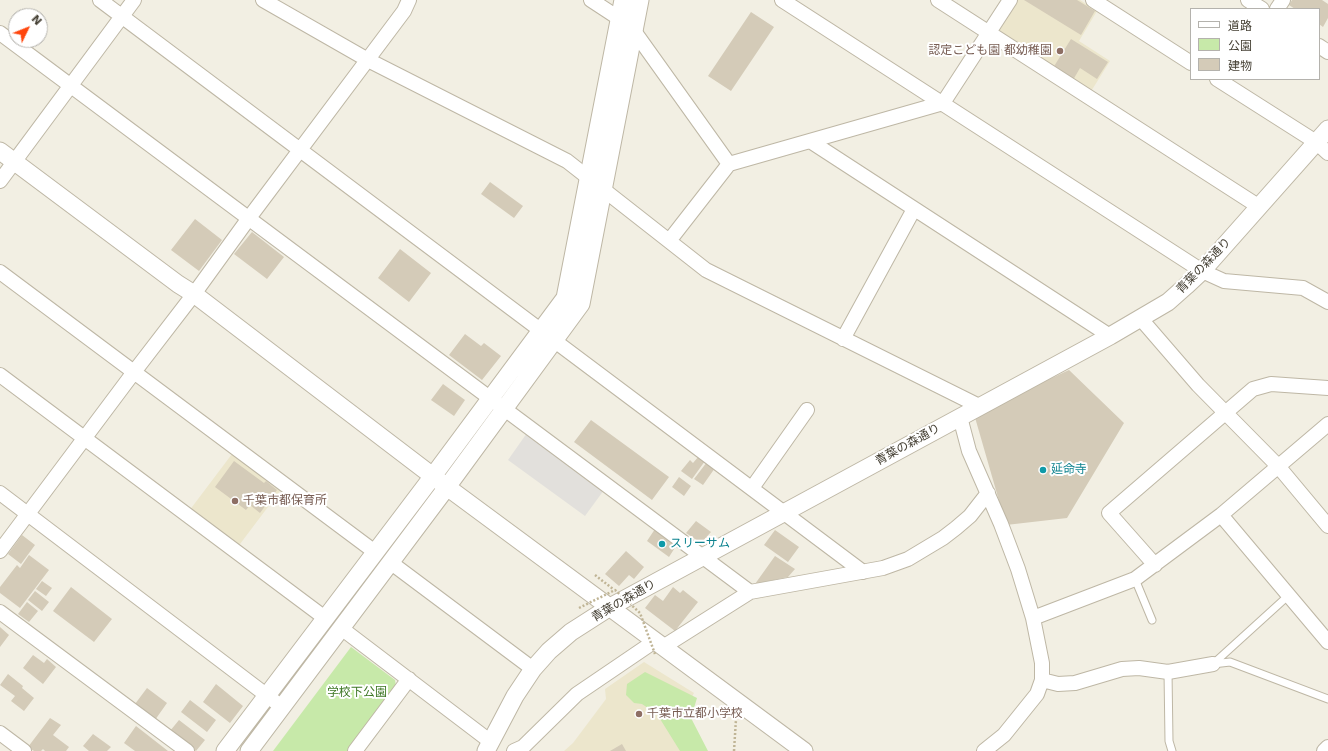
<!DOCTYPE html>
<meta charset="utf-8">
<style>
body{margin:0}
#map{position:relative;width:1328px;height:751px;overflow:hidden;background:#f2efe3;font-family:"DejaVu Sans","Noto Sans JP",sans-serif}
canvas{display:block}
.legend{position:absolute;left:1190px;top:8px;width:130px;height:72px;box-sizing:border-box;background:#fff;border:1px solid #b4b2ad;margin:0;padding:5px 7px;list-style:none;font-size:12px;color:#443f33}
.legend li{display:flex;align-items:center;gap:8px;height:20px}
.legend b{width:20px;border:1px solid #b4b2ad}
.north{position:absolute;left:8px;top:8px;width:40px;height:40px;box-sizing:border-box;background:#fff;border:1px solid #b4b2ad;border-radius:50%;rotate:47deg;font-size:11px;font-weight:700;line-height:16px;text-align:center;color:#443f33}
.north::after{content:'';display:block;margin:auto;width:14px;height:18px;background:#ff460d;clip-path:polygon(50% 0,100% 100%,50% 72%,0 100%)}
</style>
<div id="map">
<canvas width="1328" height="751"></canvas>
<ul class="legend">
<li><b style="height:5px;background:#fff"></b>道路</li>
<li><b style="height:11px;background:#c7e9a9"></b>公園</li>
<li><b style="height:11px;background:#d4cbb8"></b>建物</li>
</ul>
<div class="north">N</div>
</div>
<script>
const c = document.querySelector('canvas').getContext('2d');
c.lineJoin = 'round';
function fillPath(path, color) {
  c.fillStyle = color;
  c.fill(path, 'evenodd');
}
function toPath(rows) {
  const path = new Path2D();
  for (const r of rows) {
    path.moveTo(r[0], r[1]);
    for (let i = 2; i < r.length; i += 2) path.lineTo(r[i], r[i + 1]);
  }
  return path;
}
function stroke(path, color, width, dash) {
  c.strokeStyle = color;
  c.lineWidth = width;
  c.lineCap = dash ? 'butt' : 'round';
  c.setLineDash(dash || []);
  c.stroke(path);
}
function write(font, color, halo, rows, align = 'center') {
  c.font = font + ' "DejaVu Sans","Noto Sans JP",sans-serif';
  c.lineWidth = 4;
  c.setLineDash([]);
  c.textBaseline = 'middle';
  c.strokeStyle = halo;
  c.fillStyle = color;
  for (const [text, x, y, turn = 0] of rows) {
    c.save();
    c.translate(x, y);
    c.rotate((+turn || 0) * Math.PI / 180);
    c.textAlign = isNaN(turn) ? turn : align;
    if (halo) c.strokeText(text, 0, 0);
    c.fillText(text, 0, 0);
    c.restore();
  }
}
fillPath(toPath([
 [1015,0,1080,0,1097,11,1079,41,1110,61,1090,93,1001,36,999,26],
 [232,454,280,491,237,548,189,511],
 [644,662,694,693,676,728,686,751,564,751,573,743,606,699,605,689]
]), '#ece6cc');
fillPath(toPath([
 [351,647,395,680,397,693,353,751,273,751],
 [645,672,697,698,691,718,708,751,680,751,657,714,642,704,634,703,626,695,627,684]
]), '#c7e9a9');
fillPath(toPath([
 [527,433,604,490,585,516,508,460]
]), '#e2e0dc');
fillPath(toPath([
 [1024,0,1077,0,1095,11,1081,35],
 [1292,0,1322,0,1328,4,1328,18,1323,27,1319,24,1319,9,1295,9,1289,5],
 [751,12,774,27,731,91,708,76],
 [1071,39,1108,62,1097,79,1080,68,1073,80,1053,68],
 [490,182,523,206,514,218,481,194],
 [195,219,222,240,199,271,171,250],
 [252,232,284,257,267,279,234,254],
 [400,249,431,273,409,302,378,278],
 [465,334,481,346,484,343,501,356,482,380,449,355],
 [1069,370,1124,423,1067,518,1006,525,974,414],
 [443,384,465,400,454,416,431,400],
 [591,420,669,477,652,500,574,442],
 [699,456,705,461,692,479,681,471,690,460,693,463],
 [234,461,264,483,266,481,277,490,260,513,250,505,246,510,215,487],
 [707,462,715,468,703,485,694,479],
 [679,477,691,486,684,496,672,487],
 [696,521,711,532,701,543,686,533],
 [655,529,676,546,669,557,647,541],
 [775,530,799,547,788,562,764,545],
 [22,535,35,545,21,564,8,554],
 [626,551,644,567,634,579,629,575,619,586,605,574],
 [29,555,49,570,20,608,0,593,0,587,17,565,20,568],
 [775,556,795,569,788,577,755,584],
 [42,581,52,588,46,596,36,589],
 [71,587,112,619,94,642,53,611],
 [673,587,680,593,683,590,698,602,675,631,645,608,655,595,663,601],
 [35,591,49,602,42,611,28,600],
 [27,602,38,611,29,622,18,614],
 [0,627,9,635,0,647],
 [33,655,44,663,47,659,56,667,43,684,23,668],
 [8,674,23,686,22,688,34,698,24,711,11,701,15,696,0,685],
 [216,684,243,706,230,723,203,702],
 [147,688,167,703,155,720,135,704],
 [190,700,216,720,207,732,181,712],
 [50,718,61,725,53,735,69,747,66,751,45,751,43,749,41,751,34,751,28,747],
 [179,720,205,740,196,751,170,731],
 [136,726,168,751,135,751,124,743],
 [93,734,111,747,107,751,89,751,83,746],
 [622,744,626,751,610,751]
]), '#d4cbb8');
const service = toPath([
 [1135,579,1152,620],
 [1213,664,1230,662,1328,699],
 [1213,664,1289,595],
 [1168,672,1169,741,1172,751]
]);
const minor = toPath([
 [100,0,863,572],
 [263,0,368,60,567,161,706,270,979,406],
 [591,0,620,19],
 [782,0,1202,271,1224,281,1303,288,1328,302],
 [938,0,1258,206],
 [1093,0,1191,63],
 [1248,0,1262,9],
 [1277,9,1283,0],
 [634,31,729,164],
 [0,33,750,592],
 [1319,46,1328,52],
 [1217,79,1316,142,1328,153],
 [810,141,1110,336],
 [0,181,134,0],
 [669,241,729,164,943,103,1010,0],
 [0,272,375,552],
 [1141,319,1198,385,1278,466,1328,526],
 [843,339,914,209],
 [0,375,325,618],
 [960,417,969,451,1001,524,1018,569,1033,618,1042,663,1042,680,1037,694,1004,735,984,751],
 [752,488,807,410],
 [0,493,282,707],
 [1221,515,1328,642],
 [0,551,134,372,194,294,249,218,404,11,409,0],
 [390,562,533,669],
 [1155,565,1109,513,1253,389,1271,384,1328,388],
 [0,612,187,751],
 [1033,618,1135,579,1221,515,1328,424],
 [341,628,491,742],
 [663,647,750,592,883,568,908,559,943,538,956,528,970,516,988,493],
 [1042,680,1058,684,1075,683,1122,669,1139,668,1168,672,1213,664],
 [0,733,24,751],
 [355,751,409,679],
 [514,751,523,747,577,694,655,641],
 [1324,751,1328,747]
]);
const tertiary = toPath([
 [0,151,178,284,194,294,447,487,804,751],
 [225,751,433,476,565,298,623,0],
 [249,751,447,487,581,304,640,0],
 [486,751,515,696,533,669,549,651,571,632,610,607,1110,336,1168,302,1186,286,1202,271,1328,129]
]);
stroke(service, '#beb7a5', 9);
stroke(minor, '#beb7a5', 16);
stroke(tertiary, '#beb7a5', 19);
stroke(toPath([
 [595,575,613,589],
 [734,751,736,719]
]), '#c0b596', 2.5, [2, 2]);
stroke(service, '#fff', 7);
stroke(minor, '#fff', 14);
stroke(tertiary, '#fff', 17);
stroke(toPath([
 [579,608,615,590,640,613,655,654]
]), '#c0b596', 2.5, [2, 2]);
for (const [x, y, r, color] of [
 [1060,51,4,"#8d6e63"],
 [1043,470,4,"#0f9aa8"],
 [235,501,4,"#8d6e63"],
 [662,544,4,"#0f9aa8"],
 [639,714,4,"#8d6e63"]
]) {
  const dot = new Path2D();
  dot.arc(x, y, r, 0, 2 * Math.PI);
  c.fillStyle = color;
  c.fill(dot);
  stroke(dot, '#fff', 1.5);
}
write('12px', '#785e54', '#fff', [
 ["認定こども園 都幼稚園",1052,51,"right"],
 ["千葉市都保育所",243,501],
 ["千葉市立都小学校",647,714]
], 'left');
write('12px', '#443f33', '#fff', [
 ["青葉の森通り",1204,266,-46],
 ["青葉の森通り",908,445,-29],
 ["青葉の森通り",624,601,-30]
]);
write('12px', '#0d838f', '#fff', [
 ["延命寺",1051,470],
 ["スリーサム",670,544]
], 'left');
write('12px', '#3d7724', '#fff', [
 ["学校下公園",357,693]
]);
</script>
